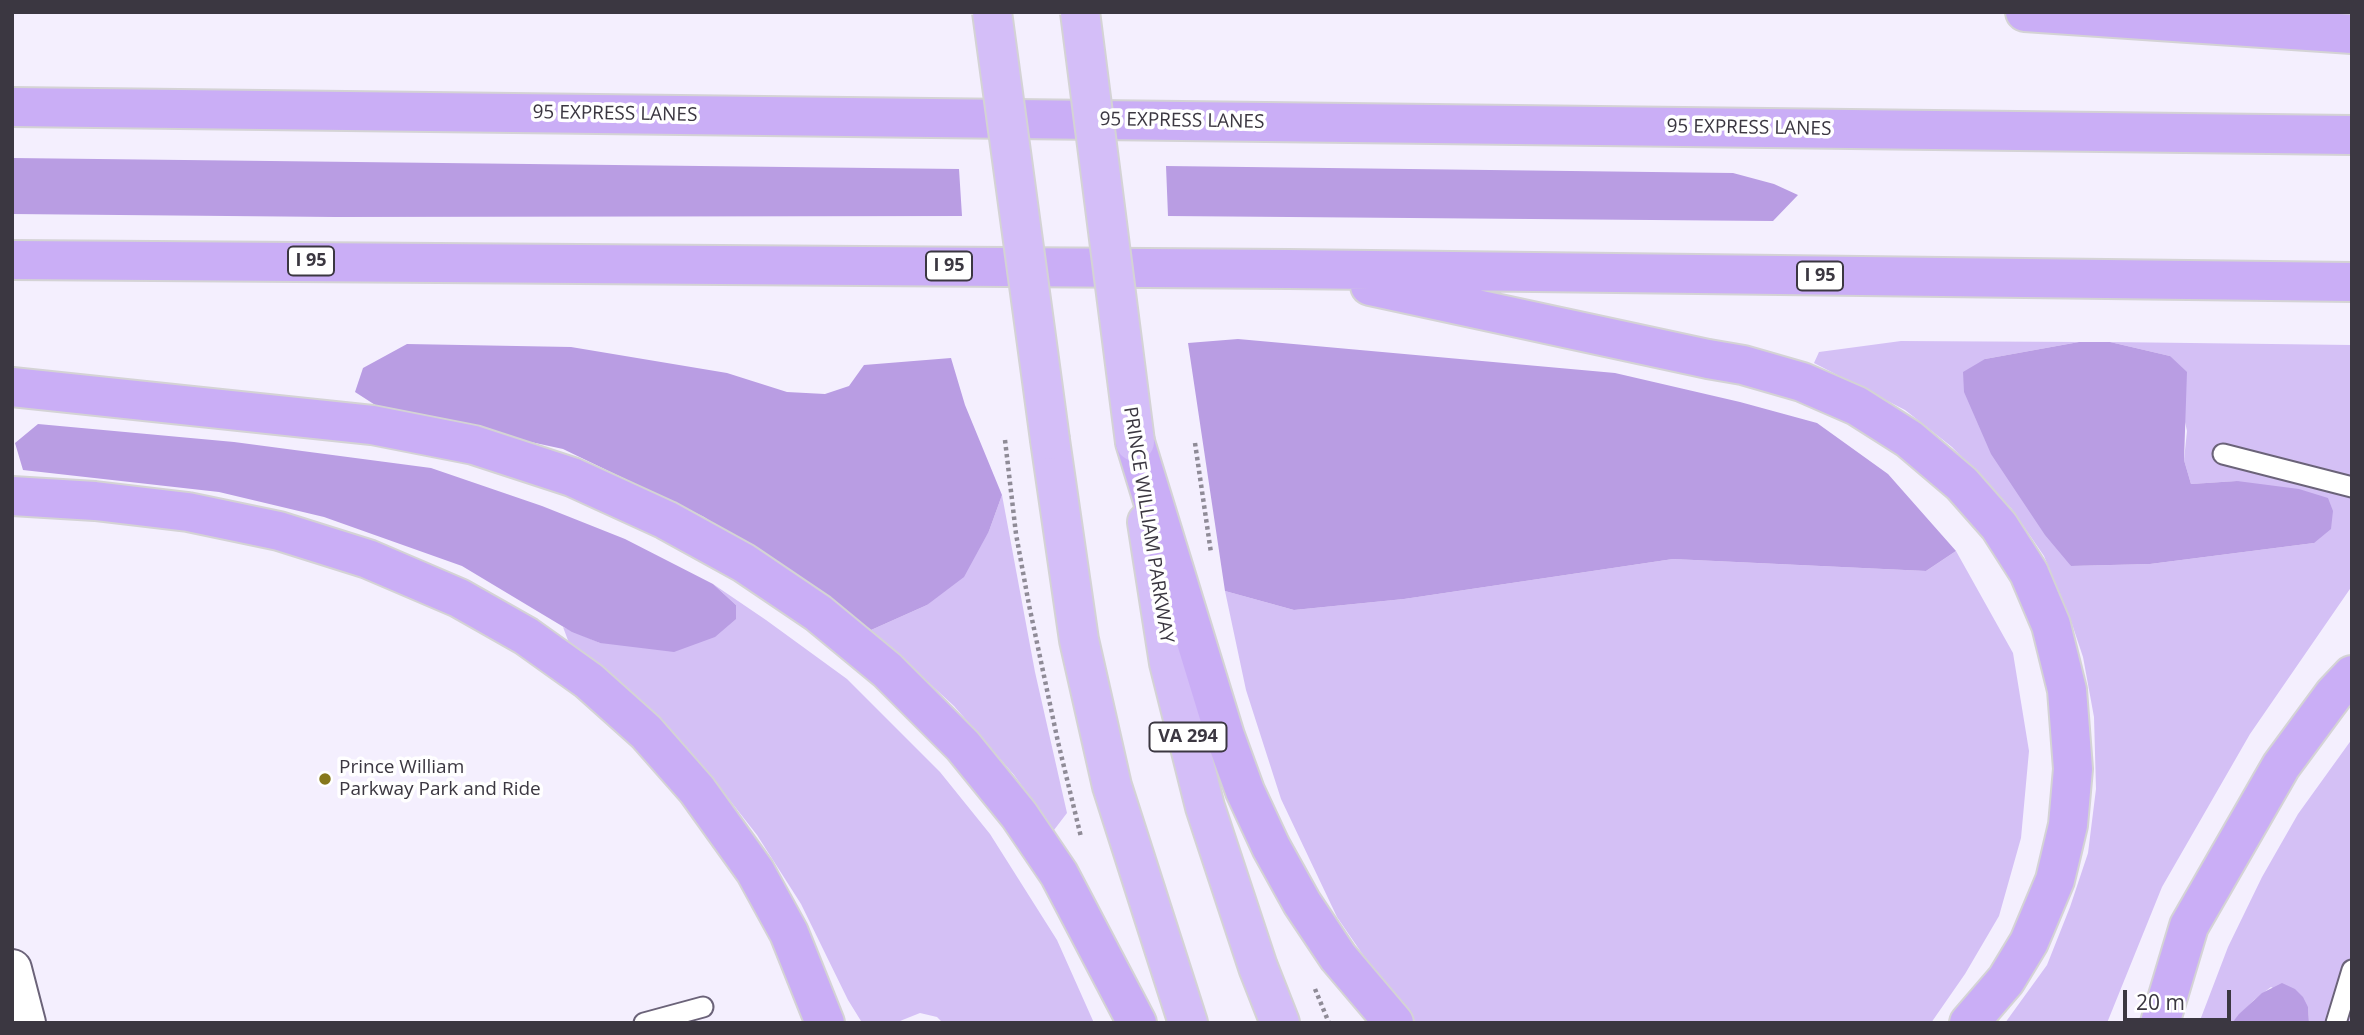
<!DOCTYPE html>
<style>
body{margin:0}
#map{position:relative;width:2364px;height:1035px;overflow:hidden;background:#f4effe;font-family:"Open Sans",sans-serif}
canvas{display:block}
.frame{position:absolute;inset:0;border:14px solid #3b3741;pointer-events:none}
.scale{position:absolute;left:2123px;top:990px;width:108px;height:32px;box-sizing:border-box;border:4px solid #3b3741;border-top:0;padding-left:9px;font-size:21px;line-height:24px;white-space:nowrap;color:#3b3741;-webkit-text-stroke:5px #fff;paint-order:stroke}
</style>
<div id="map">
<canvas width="2364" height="1035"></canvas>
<div class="frame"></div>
<div class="scale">20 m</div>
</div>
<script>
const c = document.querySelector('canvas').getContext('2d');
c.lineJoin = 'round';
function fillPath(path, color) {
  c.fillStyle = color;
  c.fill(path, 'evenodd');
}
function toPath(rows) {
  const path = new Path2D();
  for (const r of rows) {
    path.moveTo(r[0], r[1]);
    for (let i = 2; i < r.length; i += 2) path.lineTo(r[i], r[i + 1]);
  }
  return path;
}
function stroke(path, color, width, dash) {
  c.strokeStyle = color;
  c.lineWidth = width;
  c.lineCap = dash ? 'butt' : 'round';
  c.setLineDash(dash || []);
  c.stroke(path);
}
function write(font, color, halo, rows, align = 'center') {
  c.font = font + ' "Open Sans",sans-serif';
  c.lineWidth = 7;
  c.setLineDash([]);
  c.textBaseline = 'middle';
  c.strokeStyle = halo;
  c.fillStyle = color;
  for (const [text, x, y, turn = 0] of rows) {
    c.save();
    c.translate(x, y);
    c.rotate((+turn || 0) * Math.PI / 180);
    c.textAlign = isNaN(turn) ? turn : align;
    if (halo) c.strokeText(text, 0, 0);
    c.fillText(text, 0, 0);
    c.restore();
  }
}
fillPath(toPath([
 [1901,341,2079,342,1985,359,2071,566,2150,564,2314,543,2237,481,2191,484,2184,460,2187,431,2170,356,2110,342,2352,345,2352,586,2250,734,2162,887,2107,1023,2005,1023,2047,965,2070,907,2088,853,2096,789,2094,717,2083,657,2071,621,2044,556,2011,508,1952,447,1905,410,1814,363,1819,352],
 [1002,495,1035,672,1067,813,1054,830,1014,775,954,706,871,630,927,605,989,531],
 [1956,551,2013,653,2029,751,2021,838,1999,916,1965,974,1931,1023,1417,1023,1398,1006,1337,917,1281,799,1246,690,1225,591,1294,610,1404,599,1673,559,1926,571],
 [713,584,766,620,847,679,940,772,990,834,1057,940,1094,1023,943,1023,937,1017,920,1013,895,1023,861,1021,848,1000,801,904,757,835,706,770,662,726,569,643,563,627,600,643,736,605],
 [2352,739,2352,1023,2309,1023,2308,1007,2271,987,2254,1000,2232,1023,2199,1023,2228,947,2262,877,2298,814]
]), '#d4c0f5');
fillPath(toPath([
 [12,158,959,169,962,216,335,217,12,214],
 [1166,166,1733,173,1774,184,1798,195,1773,221,1168,216],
 [1238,339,1615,373,1740,402,1817,423,1888,474,1956,551,1926,571,1673,559,1404,599,1294,610,1225,591,1188,343],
 [2079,342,2110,342,2170,356,2187,372,2184,460,2191,484,2237,481,2299,489,2328,498,2333,511,2331,529,2314,543,2150,564,2071,566,2045,535,1991,454,1964,392,1963,372,1985,359],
 [407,344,571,347,727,373,787,392,825,394,849,386,864,365,951,358,965,405,1002,495,989,531,964,577,927,605,871,630,704,517,563,449,383,410,355,392,363,368],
 [38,424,234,442,431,468,542,506,625,539,713,584,736,605,736,619,715,637,674,652,600,643,572,632,462,566,324,517,219,492,23,470,15,443],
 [2282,983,2295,989,2303,997,2308,1007,2309,1023,2232,1023,2239,1014,2262,993]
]), '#b99de3');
const service = toPath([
 [2223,454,2352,487],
 [644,1023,703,1007],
 [2336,1023,2352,970]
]);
const minor = toPath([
 [12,969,26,1023]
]);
const trunk = toPath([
 [1050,440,1079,640,1112,786,1188,1023],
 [1147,522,1169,663,1205,807,1258,967,1280,1023]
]);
const motorway = toPath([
 [2025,12,2352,34],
 [12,107,2352,135],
 [12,260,1289,269,2352,282],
 [1370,286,1708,359,1743,365,1802,382,1857,406,1909,439,1962,484,1999,526,2029,573,2051,625,2067,690,2073,769,2068,825,2055,880,2029,942,2006,980,1969,1023],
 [12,387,372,425,474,445,572,477,666,520,744,563,818,613,887,670,963,746,1019,815,1059,874,1137,1023],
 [1135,442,1225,736,1245,791,1271,847,1302,903,1338,957,1394,1023],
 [12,496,95,501,188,512,279,531,368,559,459,598,526,636,589,681,646,732,697,790,755,871,789,933,825,1023],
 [2160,1023,2189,926,2281,766,2334,694,2352,675]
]);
stroke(service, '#6b6379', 23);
stroke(minor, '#6b6379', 42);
stroke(trunk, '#d4d3d5', 42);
stroke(motorway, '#d4d3d5', 42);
stroke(toPath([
 [1005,440,1016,534,1029,605,1058,742,1081,837],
 [1195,443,1211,553],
 [1315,989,1329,1023]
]), '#8f8b97', 4.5, [3.5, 3.5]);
stroke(service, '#fff', 19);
stroke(minor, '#fff', 38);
stroke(trunk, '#d4bef8', 38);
stroke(motorway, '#caaef6', 38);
const trunkBridge = toPath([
 [992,12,1050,440],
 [1080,12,1135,442]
]);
stroke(trunkBridge, '#d4d3d5', 42, []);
stroke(trunkBridge, '#d4bef8', 38);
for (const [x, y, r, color] of [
 [325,779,7,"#86771b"]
]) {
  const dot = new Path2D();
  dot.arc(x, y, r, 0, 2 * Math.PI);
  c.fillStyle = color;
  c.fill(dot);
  stroke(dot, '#fff', 2.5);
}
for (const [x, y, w] of [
 [311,261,46],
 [949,266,46],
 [1820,276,46],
 [1188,737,77]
]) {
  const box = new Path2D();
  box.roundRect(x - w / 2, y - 14.5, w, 29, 5);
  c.fillStyle = '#fff';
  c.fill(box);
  stroke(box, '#3b3741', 2);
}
write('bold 18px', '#3b3741', null, [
 ["I 95",311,261],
 ["I 95",949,266],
 ["I 95",1820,276],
 ["VA 294",1188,737]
]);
write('19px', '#3b3741', '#fff', [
 ["95 EXPRESS LANES",615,114,1],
 ["95 EXPRESS LANES",1182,121,1],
 ["95 EXPRESS LANES",1749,128,1],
 ["PRINCE WILLIAM PARKWAY",1148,525,81]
]);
write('19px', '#3b3741', '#fff', [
 ["Prince William",339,768],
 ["Parkway Park and Ride",339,790]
], 'left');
</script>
